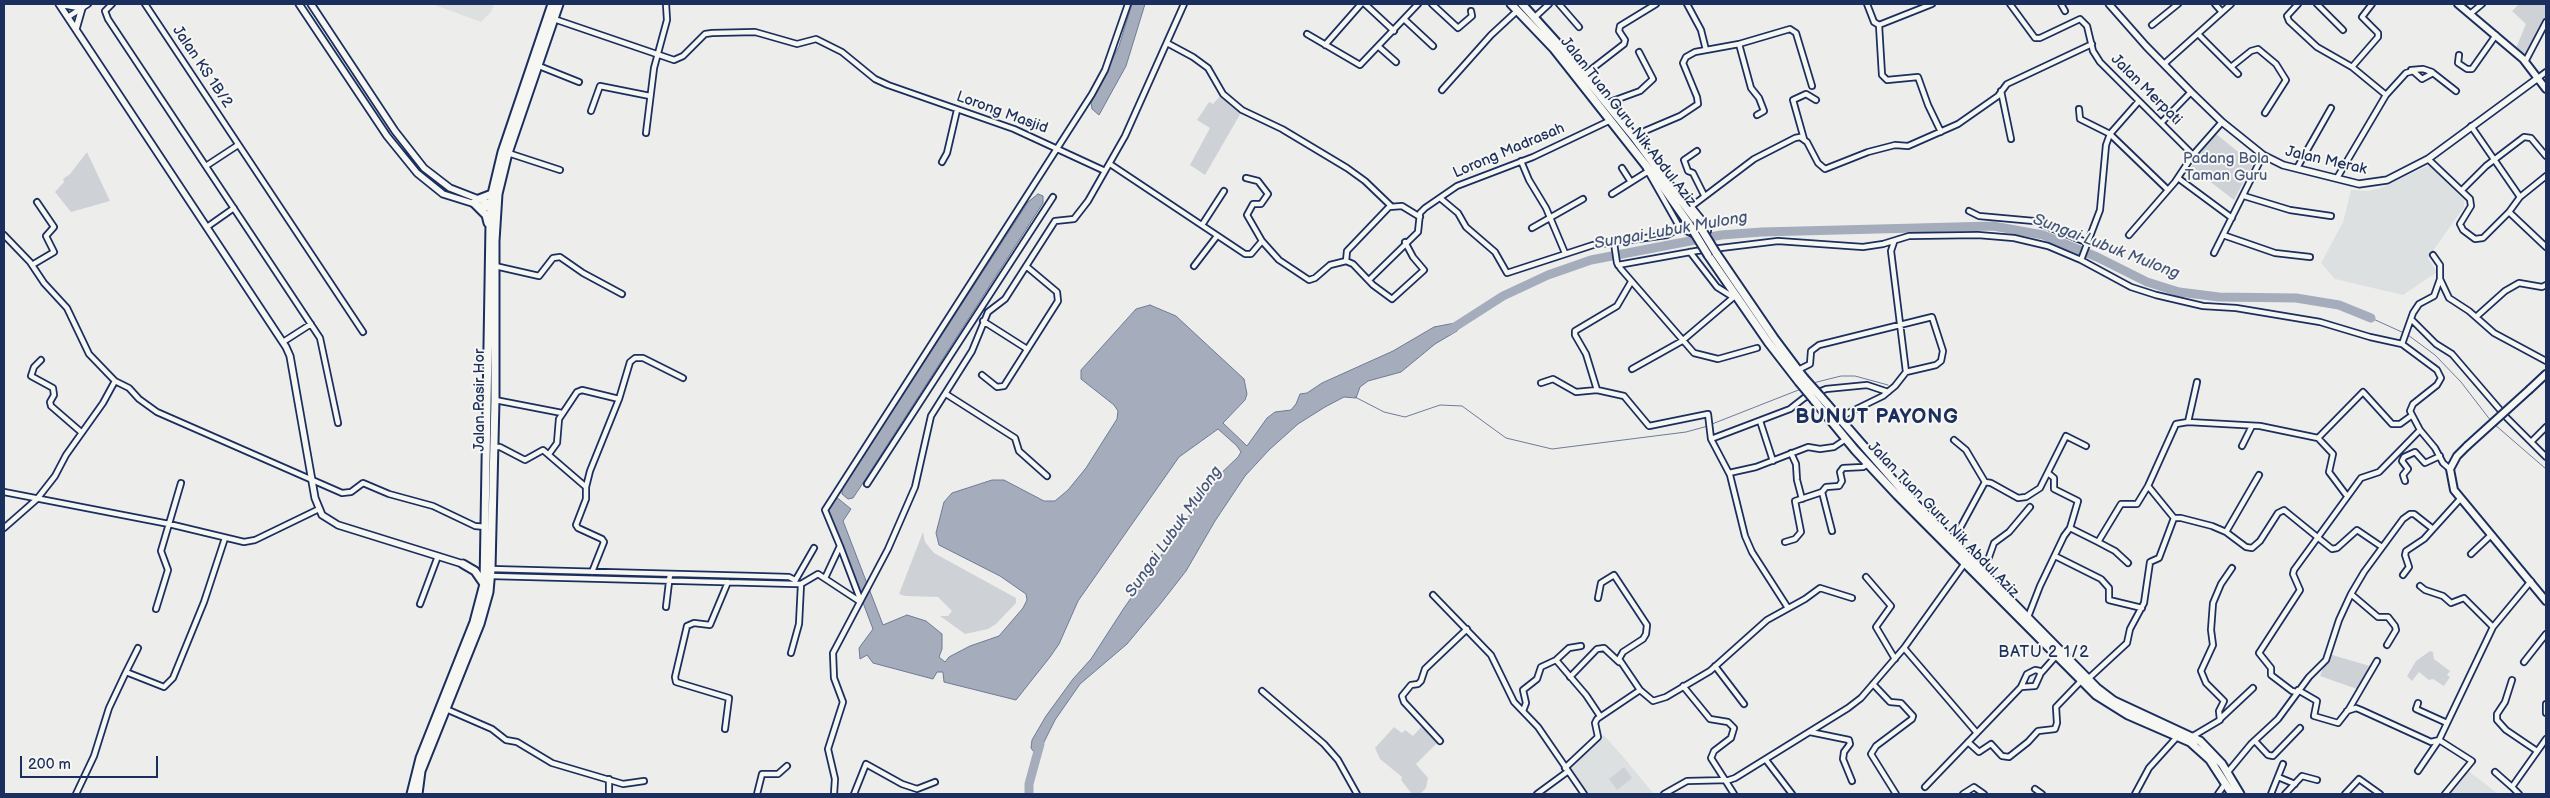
<!DOCTYPE html>
<style>
body{margin:0}
#map{position:relative;width:2550px;height:798px;overflow:hidden;background:#edeeec;font-family:"Balsamiq Sans",sans-serif}
canvas{display:block}
.frame{position:absolute;inset:0;border:5px solid #1b2f5e;pointer-events:none}
.scale{position:absolute;left:20px;top:756px;width:138px;height:22px;box-sizing:border-box;border:2px solid #1b2f5e;border-top:0;padding-left:6px;font-size:15px;line-height:18px;white-space:nowrap;color:#1b2f5e;-webkit-text-stroke:4px #f6f6f2;paint-order:stroke}
</style>
<div id="map">
<canvas width="2550" height="798"></canvas>
<div class="frame"></div>
<div class="scale">200 m</div>
</div>
<script>
const c = document.querySelector('canvas').getContext('2d');
c.lineJoin = 'round';
function fillPath(path, color) {
  c.fillStyle = color;
  c.fill(path, 'evenodd');
}
function toPath(rows) {
  const path = new Path2D();
  for (const r of rows) {
    path.moveTo(r[0], r[1]);
    for (let i = 2; i < r.length; i += 2) path.lineTo(r[i], r[i + 1]);
  }
  return path;
}
function stroke(path, color, width, dash) {
  c.strokeStyle = color;
  c.lineWidth = width;
  c.lineCap = dash ? 'butt' : 'round';
  c.setLineDash(dash || []);
  c.stroke(path);
}
function write(font, color, halo, rows, align = 'center') {
  c.font = font + ' "Balsamiq Sans",sans-serif';
  c.lineWidth = 4;
  c.setLineDash([]);
  c.textBaseline = 'middle';
  c.strokeStyle = halo;
  c.fillStyle = color;
  for (const [text, x, y, turn = 0] of rows) {
    c.save();
    c.translate(x, y);
    c.rotate((+turn || 0) * Math.PI / 180);
    c.textAlign = isNaN(turn) ? turn : align;
    if (halo) c.strokeText(text, 0, 0);
    c.fillText(text, 0, 0);
    c.restore();
  }
}
fillPath(toPath([
 [432,4,494,4,491,12,481,22],
 [2429,165,2464,200,2464,207,2428,258,2437,272,2403,295,2335,279,2321,263,2343,222,2351,190,2367,191,2381,188],
 [1604,735,1624,758,1654,794,1588,794,1585,792,1569,769,1569,765],
 [2466,769,2498,794,2447,794]
]), '#dde0e1');
fillPath(toPath([
 [2519,4,2546,4,2546,15,2525,57,2516,48,2526,24,2512,11],
 [1221,95,1242,111,1205,175,1190,165,1210,128,1197,120,1209,102,1213,104],
 [2215,133,2253,164,2234,200,2191,167],
 [87,152,110,201,71,212,55,192,64,182,63,179,70,174],
 [923,532,925,542,934,553,1016,598,1016,603,996,624,988,629,965,634,940,616,948,616,952,611,938,597,905,596,899,594],
 [2430,651,2433,652,2434,659,2450,671,2447,675,2450,677,2444,686,2433,679,2429,680,2419,672,2412,681,2407,676,2416,661],
 [2329,654,2370,666,2357,689,2320,676],
 [1423,725,1437,743,1416,764,1428,778,1426,788,1421,793,1412,794,1401,780,1402,777,1380,759,1375,748,1394,727,1402,733,1405,730,1413,736],
 [1624,767,1632,778,1617,790,1609,779]
]), '#ced2d7');
const water = toPath([
 [1132,4,1145,4,1126,66,1099,115,1092,109,1091,103,1119,46,1132,4],
 [1038,194,1043,196,1043,203,859,489,853,498,848,499,842,494,842,489,1017,219,1028,202,1038,194],
 [1150,305,1176,316,1244,379,1247,394,1245,400,1223,423,1247,446,1267,418,1275,412,1291,410,1296,404,1300,394,1307,393,1322,383,1393,351,1434,327,1455,323,1460,325,1457,331,1435,344,1401,372,1368,381,1360,387,1356,398,1344,397,1325,407,1298,424,1269,450,1245,476,1215,521,1186,571,1161,603,1127,644,1080,684,1055,720,1040,750,1034,752,1031,748,1032,740,1046,716,1073,679,1091,659,1124,608,1214,480,1238,457,1241,452,1237,446,1218,429,1179,457,1078,601,1059,644,1050,657,1016,700,944,682,943,672,937,672,933,679,873,663,867,655,860,659,859,648,873,629,827,508,835,496,851,509,843,521,883,625,907,615,926,621,942,634,942,649,939,657,945,662,949,657,970,646,999,636,1023,608,1027,600,1026,594,1000,576,939,545,936,533,944,502,952,493,992,480,1004,480,1044,501,1055,501,1068,490,1086,468,1117,419,1118,411,1114,405,1081,379,1081,370,1136,309,1150,305]
]);
fillPath(water, '#a5acbc');
stroke(water, '#6e7a96', 1);
stroke(toPath([
 [2371,318,2404,333],
 [2408,335,2435,355,2461,382,2491,421],
 [1813,383,1841,376,1855,376,1888,385],
 [1355,397,1384,412,1405,417,1440,405,1462,406,1506,438,1552,449,1686,432,1708,426],
 [1712,424,1801,389],
 [2494,424,2546,469]
]), '#6e7a96', 1);
stroke(toPath([
 [1450,330,1503,296,1548,275,1591,260,1721,235,1762,232,1993,226,2043,235,2097,257,2147,282,2179,292,2219,297,2296,298,2339,305,2371,318],
 [1029,794,1029,784,1040,744]
]), '#a5acbc', 9);
const minor = toPath([
 [112,4,105,11,108,19,320,338,338,423],
 [145,4,363,332],
 [1365,4,1394,31],
 [1432,4,1458,28,1472,16,1471,11],
 [1559,4,1579,27],
 [1687,4,1701,30,1706,50],
 [1867,4,1874,22,1879,25,1882,75,1887,80,1918,77,1928,105,1941,132],
 [2010,4,2035,38,2040,38,2080,19,2087,26,2093,51,2100,62,2193,155],
 [2061,4,2065,11],
 [2215,4,2222,12],
 [2298,4,2287,16,2289,21,2317,47,2352,67,2386,95],
 [2317,4,2343,30],
 [2470,14,2482,4],
 [68,17,88,4],
 [1535,17,1549,4],
 [554,19,674,60,683,56,705,34,712,33,755,32,797,44,816,39,842,52,875,79,888,85,1014,129,1105,171],
 [1404,19,1433,46],
 [1879,25,1932,4],
 [2152,25,2178,4],
 [1307,34,1360,65,1418,4],
 [2198,34,2238,74],
 [1167,43,1193,57,1208,68,1223,94,1242,110,1282,129,1347,168,1365,181,1391,206],
 [1739,44,1751,88,1759,98,1764,111,1757,115],
 [1325,45,1361,4],
 [1379,47,1396,62],
 [2459,55,2458,63,2467,69,2472,69,2496,35],
 [2525,62,2546,22],
 [2164,64,2231,4],
 [539,66,579,82],
 [2231,67,2251,51,2258,49,2276,64,2286,80,2265,113],
 [2352,67,2378,37,2378,33,2362,17,2372,4],
 [2411,70,2423,69,2432,72],
 [1584,75,1624,44,1625,40,1619,31,1620,26,1656,4],
 [2538,78,2546,72],
 [1442,90,1491,35,1518,10],
 [2001,91,2011,139],
 [1607,103,1640,91,1653,79,1639,52],
 [2079,109,2080,119,2110,134,2168,190],
 [591,111,600,86,650,96],
 [2161,123,2191,92],
 [2471,126,2520,197],
 [646,133,654,68,667,20,666,4],
 [1633,136,1680,116,1698,104,1697,97,1683,63,1686,57,1695,52,1739,44,1790,29,1796,33,1812,86],
 [1804,139,1793,100,1806,94,1816,100],
 [1697,151,1684,160,1688,171,1693,173,1704,195],
 [508,153,560,170],
 [2428,159,2470,199,2471,206,2460,224,2463,230,2475,239,2483,238,2509,212,2520,197,2546,176],
 [1521,161,1529,180,1546,208,1565,253],
 [942,162,947,153,957,110],
 [1110,164,1245,254,1251,254,1262,241,1279,260,1309,280,1315,278,1330,265,1346,261,1353,264,1373,285,1392,299,1424,270,1413,257,1405,242],
 [206,166,238,145],
 [1622,168,1631,182],
 [1646,168,1680,228,1693,234,1708,231,1708,227,1691,206],
 [2297,168,2331,108],
 [1246,178,1258,181,1268,194,1261,204,1253,204,1247,215,1262,241],
 [2178,178,2232,218],
 [2337,178,2386,95,2406,73,2413,71,2422,79,2433,73,2456,91],
 [2462,190,2486,166,2524,137,2531,138,2546,156],
 [1612,194,1647,172],
 [2244,196,2290,210,2331,216],
 [1440,198,1458,213,1466,227,1495,252,1507,273,1593,245,1667,235,1680,228],
 [1688,209,1754,159,1795,138,1800,137,1807,142,1818,163,1825,169,1868,152,1895,145,1908,146,1958,124,1998,96,2007,84,2092,44],
 [1969,211,1979,216,2034,221,2088,243],
 [2509,212,2546,247],
 [1202,225,1224,191],
 [207,227,234,208],
 [1532,228,1583,199],
 [4,235,30,262,44,283,67,308,89,354,115,381,129,388,139,399,157,412,342,493,351,492,363,483,389,494,433,506,475,526,486,527],
 [2129,235,2175,182,2193,155,2222,122],
 [2223,235,2275,253,2310,257],
 [1614,243,1617,263,1621,269,1694,353,1718,359,1757,348],
 [1690,252,1717,287,1733,297],
 [2214,253,2263,155],
 [2433,255,2440,265,2440,279,2449,298,2469,311,2494,333,2546,361],
 [2081,260,2131,287,2156,295,2203,306,2236,308,2320,322,2370,337,2402,344,2437,370,2441,378,2437,385,2413,404,2410,411,2420,430,2435,448,2443,463,2450,469],
 [1346,261,1347,251,1389,207,1402,206,1420,217],
 [32,265,54,252,46,236,54,227,37,202],
 [1618,265,1696,251,1778,241,1863,247,1883,244,1909,236,1978,235,2014,238,2048,246,2081,260,2100,210,2106,145,2110,134,2139,101],
 [495,266,539,276,553,258,560,257,583,273,622,294],
 [1194,266,1217,236],
 [1369,280,1418,232,1420,213,1425,208,1457,186,1533,157,1611,120],
 [2476,317,2505,291,2519,283,2542,287,2546,285],
 [2411,319,2436,344,2452,354,2507,418,2546,457],
 [983,321,1027,349],
 [283,342,311,324],
 [2402,344,2413,313,2419,304,2434,296,2440,279],
 [41,360,34,367,31,376,53,388,54,395,50,402,51,406,81,432],
 [1632,369,1682,341,1736,295],
 [1798,370,1810,364,1811,351,1819,345,1932,317,1943,351,1941,361,1936,365,1906,372],
 [982,375,997,387,1004,386,1058,301,1057,292,1026,266],
 [1541,383,1553,379,1576,392,1597,390,1624,396,1649,426,1708,414,1711,439,1730,475,1745,536,1752,552,1788,608],
 [1597,390,1586,354,1575,335,1575,331,1617,306,1631,282],
 [946,394,1015,438,1019,451,1047,476],
 [495,400,562,413],
 [1838,418,1883,396,1895,386,1906,372,1891,251,1894,242],
 [1760,421,1773,461],
 [2188,422,2260,426,2318,438,2363,392,2392,424,2400,424,2411,416],
 [2318,438,2333,454,2329,472,2347,496],
 [1711,439,1790,409,1804,398,1826,389,1867,385,1888,392],
 [1954,440,1966,450,1985,482],
 [2531,442,2546,427],
 [2242,446,2252,426],
 [494,447,500,447,525,460,543,450,586,487,590,471,619,399,630,362,635,358,643,358,683,378],
 [1791,453,1796,464,1797,480,1802,499],
 [549,454,557,443,559,419,577,392,582,390,619,399],
 [1729,473,1756,467,1808,447,1820,449,1834,447,1846,439],
 [2048,473,2054,478,2054,489,2078,501,2070,528,2098,542,2121,504,2137,504,2148,486,2176,424,2188,422,2197,382],
 [2405,481,2403,475,2408,469,2402,461,2404,457,2415,452,2425,463,2440,456],
 [867,484,1053,197],
 [2148,486,2174,518],
 [586,487,586,499,576,525,578,528,602,539,604,542,592,572],
 [4,492,169,524,244,542,255,540,319,509],
 [1822,492,1832,531],
 [2174,518,2181,518,2212,526,2226,532,2246,547,2252,548,2260,541,2278,513,2284,510,2332,549,2337,548,2357,530,2382,547],
 [4,528,37,499,55,476,66,455,103,403,115,381],
 [2226,532,2259,475],
 [1953,541,1985,482,1991,483,2018,498,2026,497,2040,488,2066,436,2086,446],
 [1785,542,1795,539,1801,532,1795,501,1822,492,1826,487,1839,486,1842,481,1840,472,1843,468,1863,467,1868,464],
 [2098,542,2115,551,2128,563],
 [840,546,860,599],
 [2471,554,2491,535],
 [2055,556,2101,579,2109,588,2109,600,2142,608],
 [491,569,755,576,789,577,795,580],
 [1981,570,1989,557,1994,543,2009,532,2030,507],
 [2403,575,2409,567,2405,555,2406,551,2424,539,2433,529],
 [491,576,795,584,801,584,818,574,859,601],
 [1866,577,1891,606,1876,627,1895,659],
 [825,578,840,546,825,510,1092,94,1105,70,1128,4],
 [795,581,814,548],
 [2420,586,2425,590,2443,596,2451,603,2464,598,2493,627],
 [2351,594,2378,617,2388,617,2395,626,2396,630,2387,645],
 [1433,595,1491,655,1514,702,1538,727,1584,794],
 [420,604,438,556],
 [666,607,670,574],
 [156,609,168,570,161,551,181,483],
 [2028,617,2040,586,2064,536,2070,528],
 [1904,648,1977,733],
 [791,653,799,624,801,584],
 [1556,660,1586,695,1600,716],
 [2524,662,2546,634],
 [1715,666,1744,704],
 [126,672,138,648],
 [2041,673,2056,656],
 [1570,677,1597,649,1604,648,1619,662],
 [2088,679,2127,643,2130,629,2144,603,2150,562,2159,558,2174,518],
 [2512,680,2505,702,2497,714,2497,720,2506,730,2537,751],
 [1873,684,1890,702,1901,703,1913,716,1912,719,1876,746,1871,754,1896,794],
 [1683,686,1710,719,1728,722,1734,728,1731,738,1714,751,1711,758,1734,794],
 [1640,690,1653,701,1666,697,1710,671,1767,620,1805,599,1820,588,1852,598],
 [2298,690,2317,701,2314,716,2338,723,2349,709,2377,661],
 [1262,691,1324,744,1338,760,1357,794],
 [2297,692,2292,691,2271,675,2271,668,2259,653,2300,590,2293,574,2294,570,2361,478,2379,472,2420,430],
 [2418,703,2416,709,2447,723],
 [2546,704,2546,713],
 [446,709,492,729,506,740,517,742,552,763,623,784,644,781],
 [1523,711,1526,703,1523,690,1537,679,1541,667,1556,660,1569,648,1581,646],
 [2347,711,2356,708,2361,710,2431,742,2439,740,2493,627,2531,581],
 [2220,719,2253,688],
 [725,729,729,698,676,682,675,677,687,626,694,623,710,625,728,582],
 [1810,732,1849,740,1850,744,1844,752,1843,759,1852,781],
 [2193,736,2220,720,2219,711,2224,701,2206,683,2201,671,2213,645,2211,630,2213,603,2221,584,2232,568],
 [1440,741,1404,702,1402,696,1411,685,1418,684,1421,681,1425,669,1467,629],
 [2255,741,2268,755,2273,756,2300,728],
 [1968,742,1979,752,1991,744,2002,756,2009,757,2028,742,2038,731,2055,729,2057,723,2056,707,2081,681],
 [1766,760,1792,794],
 [1565,768,1598,737,1595,723,1597,719,1640,690,1619,659,1623,652,1643,639,1646,634,1647,625,1614,575,1601,583,1598,598],
 [2418,771,2439,740,2472,761,2445,794],
 [2495,772,2512,787],
 [2227,773,2251,744,2278,719,2309,677,2326,660,2339,620,2351,594,2364,572,2403,519,2410,514,2414,514,2433,529,2461,498],
 [2278,777,2295,784],
 [1925,787,2021,687,2027,674,2035,670,2040,671,2040,675,2035,686,2021,687],
 [2035,789,2042,794],
 [76,794,94,756,109,708,126,672,164,687,173,678,204,602,225,538],
 [609,794,609,779],
 [757,794,762,774,778,774,787,766],
 [834,794,835,779,828,749,843,702,834,678,833,653,888,549,915,487,931,416,972,351,988,312,1005,299,1055,221,1074,219,1088,201,1125,136,1184,4],
 [854,794,866,764,902,784,917,789,935,782],
 [1537,794,1567,772],
 [1664,794,1687,781,1729,780,1735,778,1848,708,1861,698,1904,648,1965,563],
 [1963,794,1974,787,1984,794],
 [2135,794,2149,768,2177,737],
 [2218,794,2225,784],
 [2271,794,2283,764],
 [2285,794,2302,776,2317,780],
 [2345,794,2359,779,2380,794],
 [2519,794,2512,787,2546,739]
]);
const tertiary = toPath([
 [59,4,286,347,290,356,315,498,322,515,338,525,463,564],
 [59,4,82,8,76,29],
 [299,4,387,136,417,173,443,194,491,209],
 [311,4,395,131,424,168,450,188,491,204],
 [2109,4,2146,46,2191,92,2222,122,2263,155,2283,165,2359,184,2387,180,2428,159,2538,78]
]);
const secondary = toPath([
 [2458,4,2523,59,2546,89],
 [2530,389,2546,374],
 [2467,446,2457,456,2450,469,2454,490,2546,601]
]);
const primary = toPath([
 [1511,4,1554,49,1663,187,1689,224],
 [1522,4,1559,45,1633,136,1697,222],
 [479,199,492,194],
 [474,203,486,215,488,223],
 [1716,253,1774,338,1804,378],
 [1708,255,1768,342,1799,382],
 [1820,396,1902,490,2097,688,2114,701,2200,741,2222,764,2240,794],
 [1814,400,1855,450,1897,495,2096,695,2128,715,2190,742,2210,760,2232,794],
 [463,564,475,571,484,584],
 [411,794,420,758,474,622,484,584,490,225,492,194,502,152,552,4],
 [418,794,421,771,480,624,489,592,491,569,495,400,495,241,498,194,508,153,559,4]
]);
stroke(minor, '#1b2f5e', 8);
stroke(tertiary, '#1b2f5e', 9);
stroke(secondary, '#1b2f5e', 10);
stroke(primary, '#1b2f5e', 11);
stroke(minor, '#f6f6f2', 4.5);
stroke(tertiary, '#f6f6f2', 5.5);
stroke(secondary, '#f6f6f2', 6);
stroke(primary, '#f6f6f2', 7);
const secondaryBridge = toPath([
 [2467,446,2530,389]
]);
const primaryBridge = toPath([
 [1697,222,1716,253],
 [1689,224,1708,255],
 [1804,378,1820,396],
 [1799,382,1814,400]
]);
stroke(secondaryBridge, '#1b2f5e', 10, []);
stroke(primaryBridge, '#1b2f5e', 11, []);
stroke(secondaryBridge, '#f6f6f2', 6);
stroke(primaryBridge, '#f6f6f2', 7);
write('15px', '#1b2f5e', '#f6f6f2', [
 ["Jalan KS 1B/2",202,67,56],
 ["Jalan Merpati",2146,90,45],
 ["Lorong Masjid",1002,113,20],
 ["Jalan Tuan Guru Nik Abdul Aziz",1628,122,52],
 ["Lorong Madrasah",1509,151,-23],
 ["Jalan Merak",2326,161,13],
 ["Jalan Pasir Hor",480,400,-90],
 ["Jalan Tuan Guru Nik Abdul Aziz",1943,520,46]
]);
write('15px', '#48587c', '#f6f6f2', [
 ["Padang Bola",2226,159],
 ["Taman Guru",2226,176]
]);
write('italic 16px', '#44547a', '#f6f6f2', [
 ["Sungai Lubuk Mulong",1671,231,-10],
 ["Sungai Lubuk Mulong",2106,247,21],
 ["Sungai Lubuk Mulong",1174,532,-55]
]);
c.letterSpacing = '1px';
write('16px', '#1b2f5e', '#f6f6f2', [
 ["BATU 2 1/2",2044,653]
]);
c.letterSpacing = '0px';
c.letterSpacing = '1px';
write('bold 20px', '#1b2f5e', '#f6f6f2', [
 ["BUNUT PAYONG",1877,418]
]);
c.letterSpacing = '0px';
</script>
